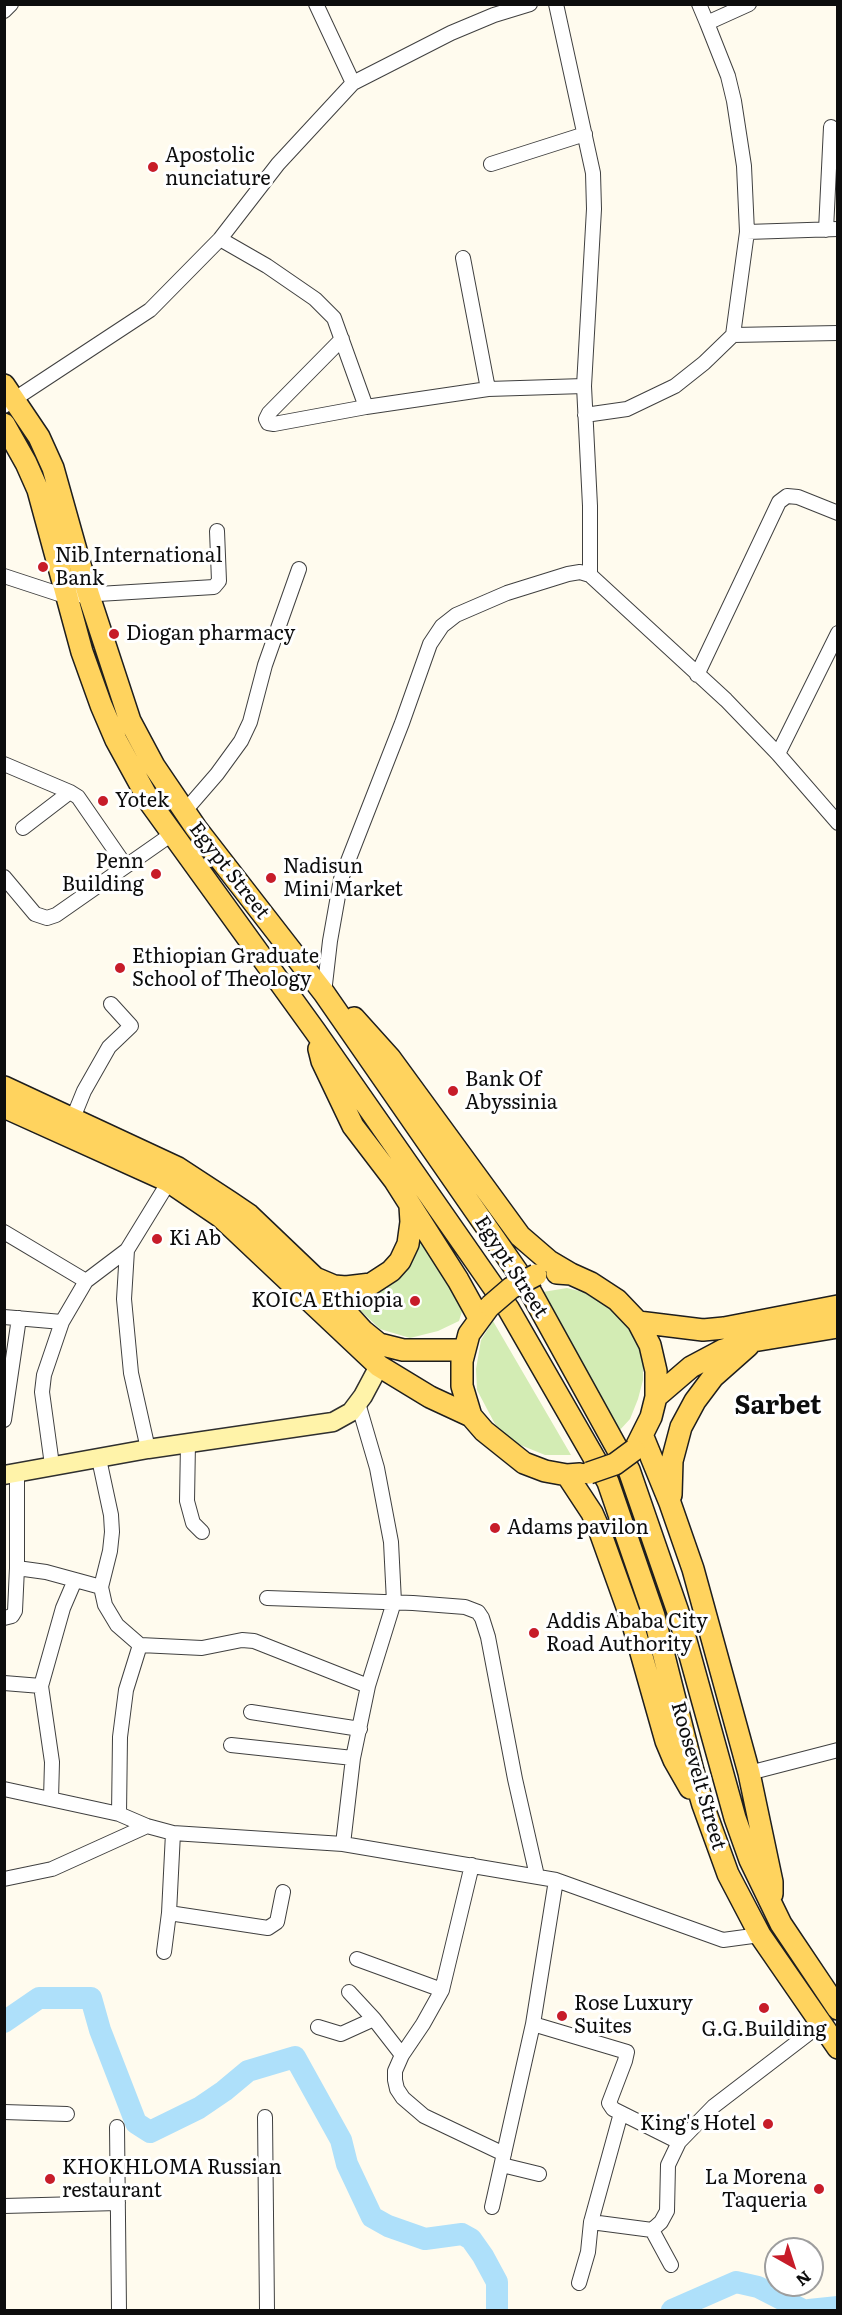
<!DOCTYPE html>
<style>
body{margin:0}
#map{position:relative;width:842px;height:2315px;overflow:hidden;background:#fffbee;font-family:Literata,serif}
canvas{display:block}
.frame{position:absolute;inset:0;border:6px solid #0d0d0d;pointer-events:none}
.north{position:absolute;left:764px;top:2237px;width:60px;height:60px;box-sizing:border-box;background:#fff;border:2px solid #9e9e9e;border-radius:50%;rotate:141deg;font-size:16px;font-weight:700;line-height:24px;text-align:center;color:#0d0d0d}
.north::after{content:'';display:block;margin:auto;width:21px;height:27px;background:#c71c29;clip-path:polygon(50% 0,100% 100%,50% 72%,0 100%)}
</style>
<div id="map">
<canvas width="842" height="2315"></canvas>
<div class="frame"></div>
<div class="north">N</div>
</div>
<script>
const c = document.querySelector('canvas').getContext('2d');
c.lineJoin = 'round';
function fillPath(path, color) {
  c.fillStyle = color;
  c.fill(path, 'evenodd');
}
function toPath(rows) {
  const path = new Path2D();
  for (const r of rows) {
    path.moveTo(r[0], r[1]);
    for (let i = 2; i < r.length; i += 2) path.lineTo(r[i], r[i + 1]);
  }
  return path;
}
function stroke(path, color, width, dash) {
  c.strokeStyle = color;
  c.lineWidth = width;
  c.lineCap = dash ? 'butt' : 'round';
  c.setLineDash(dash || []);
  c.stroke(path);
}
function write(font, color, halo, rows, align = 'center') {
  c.font = font + ' Literata,serif';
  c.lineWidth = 6;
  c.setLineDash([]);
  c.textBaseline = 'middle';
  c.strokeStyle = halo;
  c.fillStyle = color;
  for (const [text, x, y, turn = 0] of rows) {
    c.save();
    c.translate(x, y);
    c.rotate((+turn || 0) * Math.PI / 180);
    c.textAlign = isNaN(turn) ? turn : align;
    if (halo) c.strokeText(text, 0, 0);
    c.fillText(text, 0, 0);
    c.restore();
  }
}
fillPath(toPath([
 [414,1235,434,1260,463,1308,459,1321,438,1331,410,1338,380,1329,342,1293,359,1294],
 [567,1288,587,1293,615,1308,632,1330,643,1355,643,1380,638,1399,630,1419,619,1431,543,1292],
 [493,1321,571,1455,545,1455,513,1442,495,1424,477,1390,476,1369,481,1340]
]), '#d3ecb4');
stroke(toPath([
 [4,2022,39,1998,91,1998,100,2030,136,2123,150,2132,199,2108,224,2091,248,2071,295,2057,341,2140,347,2164,372,2217,388,2226,425,2239,462,2234,471,2239,483,2256,497,2282,497,2310],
 [672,2310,736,2282,758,2287,803,2310],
 [809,2310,838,2307]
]), '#aee0fa', 22);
const street = toPath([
 [316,4,353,83],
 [556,4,593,173,594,209,584,386,590,506,590,575],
 [699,4,707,23,749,4],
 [4,11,11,4],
 [491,164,585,134],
 [826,230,831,127],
 [747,232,838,229],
 [220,239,267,266,315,299,334,318,366,407],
 [463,258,488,389],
 [733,335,838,333],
 [342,339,269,413,266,419,268,423,274,424,366,407,488,389,584,386],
 [4,406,150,310,220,239,278,164,353,83,451,33,494,15,530,4],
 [585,415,627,409,675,386,704,363,733,335,747,232,744,166,734,101,728,76,707,23],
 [4,576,65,596,214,587,219,581,217,531],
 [697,675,779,502,787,496,798,497,838,513],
 [778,754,838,633],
 [4,764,70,792,78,797,125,865],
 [184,812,217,774,241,741,250,722,265,665,299,569],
 [23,828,70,792],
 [4,877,35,914,47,918,56,915,172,834],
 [324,993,330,941,341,879,402,723,430,644,442,626,456,615,507,593,568,574,580,572,590,575,726,700,778,754,838,823],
 [73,1118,84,1091,109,1047,131,1026,111,1004],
 [4,1232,86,1281],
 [127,1250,124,1299,131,1373,148,1449],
 [4,1317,62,1322],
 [4,1420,19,1318],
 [188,1443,187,1501,193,1523,202,1532],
 [99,1459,111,1515,112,1532,110,1551,101,1587,105,1605,117,1625,140,1645,202,1648,242,1640,254,1641,368,1686],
 [52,1465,42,1392,44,1375,62,1322,86,1281,127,1250,173,1175],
 [17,1472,17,1568,46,1572,101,1587],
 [267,1598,413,1603,465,1607,478,1612,482,1618,488,1637,515,1779,537,1876],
 [4,1618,12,1616,15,1611,17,1568],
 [4,1683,41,1686],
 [251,1712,360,1729],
 [231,1745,353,1758],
 [749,1773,838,1750],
 [4,1789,119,1814,147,1826,173,1833,343,1844,556,1880,723,1940,760,1935],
 [51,1799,52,1762,41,1686,63,1608,75,1580],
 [119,1814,120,1737,126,1690,140,1645],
 [173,1833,169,1913,268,1928,277,1922,283,1892],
 [343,1844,353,1758,368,1686,394,1602,391,1542,377,1468,358,1403],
 [472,1865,442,1990,423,2024,402,2055,395,2071,395,2080,397,2089,403,2098,424,2116,504,2154],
 [4,1879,52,1869,147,1826],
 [164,1952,169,1913],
 [357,1959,442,1990],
 [349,1992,374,2019],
 [533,2024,627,2052,625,2061,609,2103,613,2109,621,2113,591,2222,588,2252,579,2283],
 [318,2027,341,2034,374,2019,402,2055],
 [4,2112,67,2114],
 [621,2113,679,2142],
 [265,2117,267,2310],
 [117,2127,119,2310],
 [502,2165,539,2174],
 [4,2206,118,2203],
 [492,2207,533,2024,556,1880],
 [591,2222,652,2230],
 [671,2265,652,2230,661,2222,667,2211,668,2165,679,2142,714,2106,821,2024]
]);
const secondary = toPath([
 [4,1475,148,1449,333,1422,351,1412,363,1396,379,1366]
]);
const primary = toPath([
 [4,385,39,437,53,468,88,593,130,721,154,766,196,828,324,993,528,1287,629,1470,678,1612,735,1818,750,1860,781,1924,838,2009],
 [4,424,26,463,38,490,82,652,101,705,116,740,151,804,315,1031,508,1308,608,1482,654,1616,693,1771,703,1805,728,1874,760,1935,838,2048],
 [354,1018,390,1058,520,1236,549,1261,571,1274],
 [319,1049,322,1061,353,1126,395,1181,458,1280,479,1318],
 [4,1087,178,1168,230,1202,249,1215,315,1278,363,1331,379,1344,403,1350,464,1350],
 [4,1107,168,1181,221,1217,379,1366,430,1397,471,1416],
 [557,1273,571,1274,591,1283,617,1300,638,1322,650,1345,656,1371,656,1397,651,1417,636,1447],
 [315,1278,334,1286,346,1287,371,1284,391,1271,400,1261,408,1244,411,1222,410,1206],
 [488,1308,469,1334,462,1361,462,1386,471,1416,484,1431,524,1463,545,1471,567,1475,580,1474],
 [638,1322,703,1330,724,1328,838,1306],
 [656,1397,691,1367,723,1350,753,1341,838,1327],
 [643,1437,670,1503,693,1569,749,1773,772,1882,772,1894],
 [567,1475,592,1513,599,1529,632,1621,666,1741,674,1760,690,1788],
 [671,1495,672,1461,681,1427,695,1401,713,1377,748,1346]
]);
stroke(street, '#404040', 16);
stroke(secondary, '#2f2f2f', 21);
stroke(primary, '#1e1e1e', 24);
stroke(street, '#fff', 14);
stroke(secondary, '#fff3a9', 18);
stroke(primary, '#ffd35e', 21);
const primaryBridge = toPath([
 [490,1306,511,1288,536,1275],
 [589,1473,615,1464,634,1450]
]);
stroke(primaryBridge, '#1e1e1e', 24, []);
stroke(primaryBridge, '#ffd35e', 21);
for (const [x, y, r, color] of [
 [153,167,6,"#c71c29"],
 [43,567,6,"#c71c29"],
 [114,634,6,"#c71c29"],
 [103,801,6,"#c71c29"],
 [156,874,6,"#c71c29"],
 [271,878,6,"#c71c29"],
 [120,968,6,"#c71c29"],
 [453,1091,6,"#c71c29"],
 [157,1239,6,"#c71c29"],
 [415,1301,6,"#c71c29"],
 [495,1528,6,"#c71c29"],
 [534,1633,6,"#c71c29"],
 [764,2008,6,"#c71c29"],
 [562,2016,6,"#c71c29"],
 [768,2124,6,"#c71c29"],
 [50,2179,6,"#c71c29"],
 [819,2189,6,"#c71c29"]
]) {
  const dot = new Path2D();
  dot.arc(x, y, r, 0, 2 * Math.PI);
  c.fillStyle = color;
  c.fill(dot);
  stroke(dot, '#fff', 2);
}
write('20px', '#0d0d0d', '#fff', [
 ["Apostolic",165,156],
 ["nunciature",165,179],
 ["Nib International",55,556],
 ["Bank",55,579],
 ["Diogan pharmacy",126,634],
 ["Yotek",115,801],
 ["Penn",144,862,"right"],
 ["Building",144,885,"right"],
 ["Nadisun",283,867],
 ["Mini Market",283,890],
 ["Ethiopian Graduate",132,957],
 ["School of Theology",132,980],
 ["Bank Of",465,1080],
 ["Abyssinia",465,1103],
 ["Ki Ab",169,1239],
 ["KOICA Ethiopia",403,1301,"right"],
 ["Adams pavilon",507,1528],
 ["Addis Ababa City",546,1622],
 ["Road Authority",546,1645],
 ["Rose Luxury",574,2004],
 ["Suites",574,2027],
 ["G.G.Building",764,2030,"center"],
 ["King's Hotel",756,2124,"right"],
 ["KHOKHLOMA Russian",62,2168],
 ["restaurant",62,2191],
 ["La Morena",807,2178,"right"],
 ["Taqueria",807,2201,"right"]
], 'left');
write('20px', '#0d0d0d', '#fff', [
 ["Egypt Street",229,871,52],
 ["Egypt Street",511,1267,57],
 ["Roosevelt Street",698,1776,74]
]);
write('bold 26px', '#0d0d0d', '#fff', [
 ["Sarbet",778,1406]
]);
</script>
